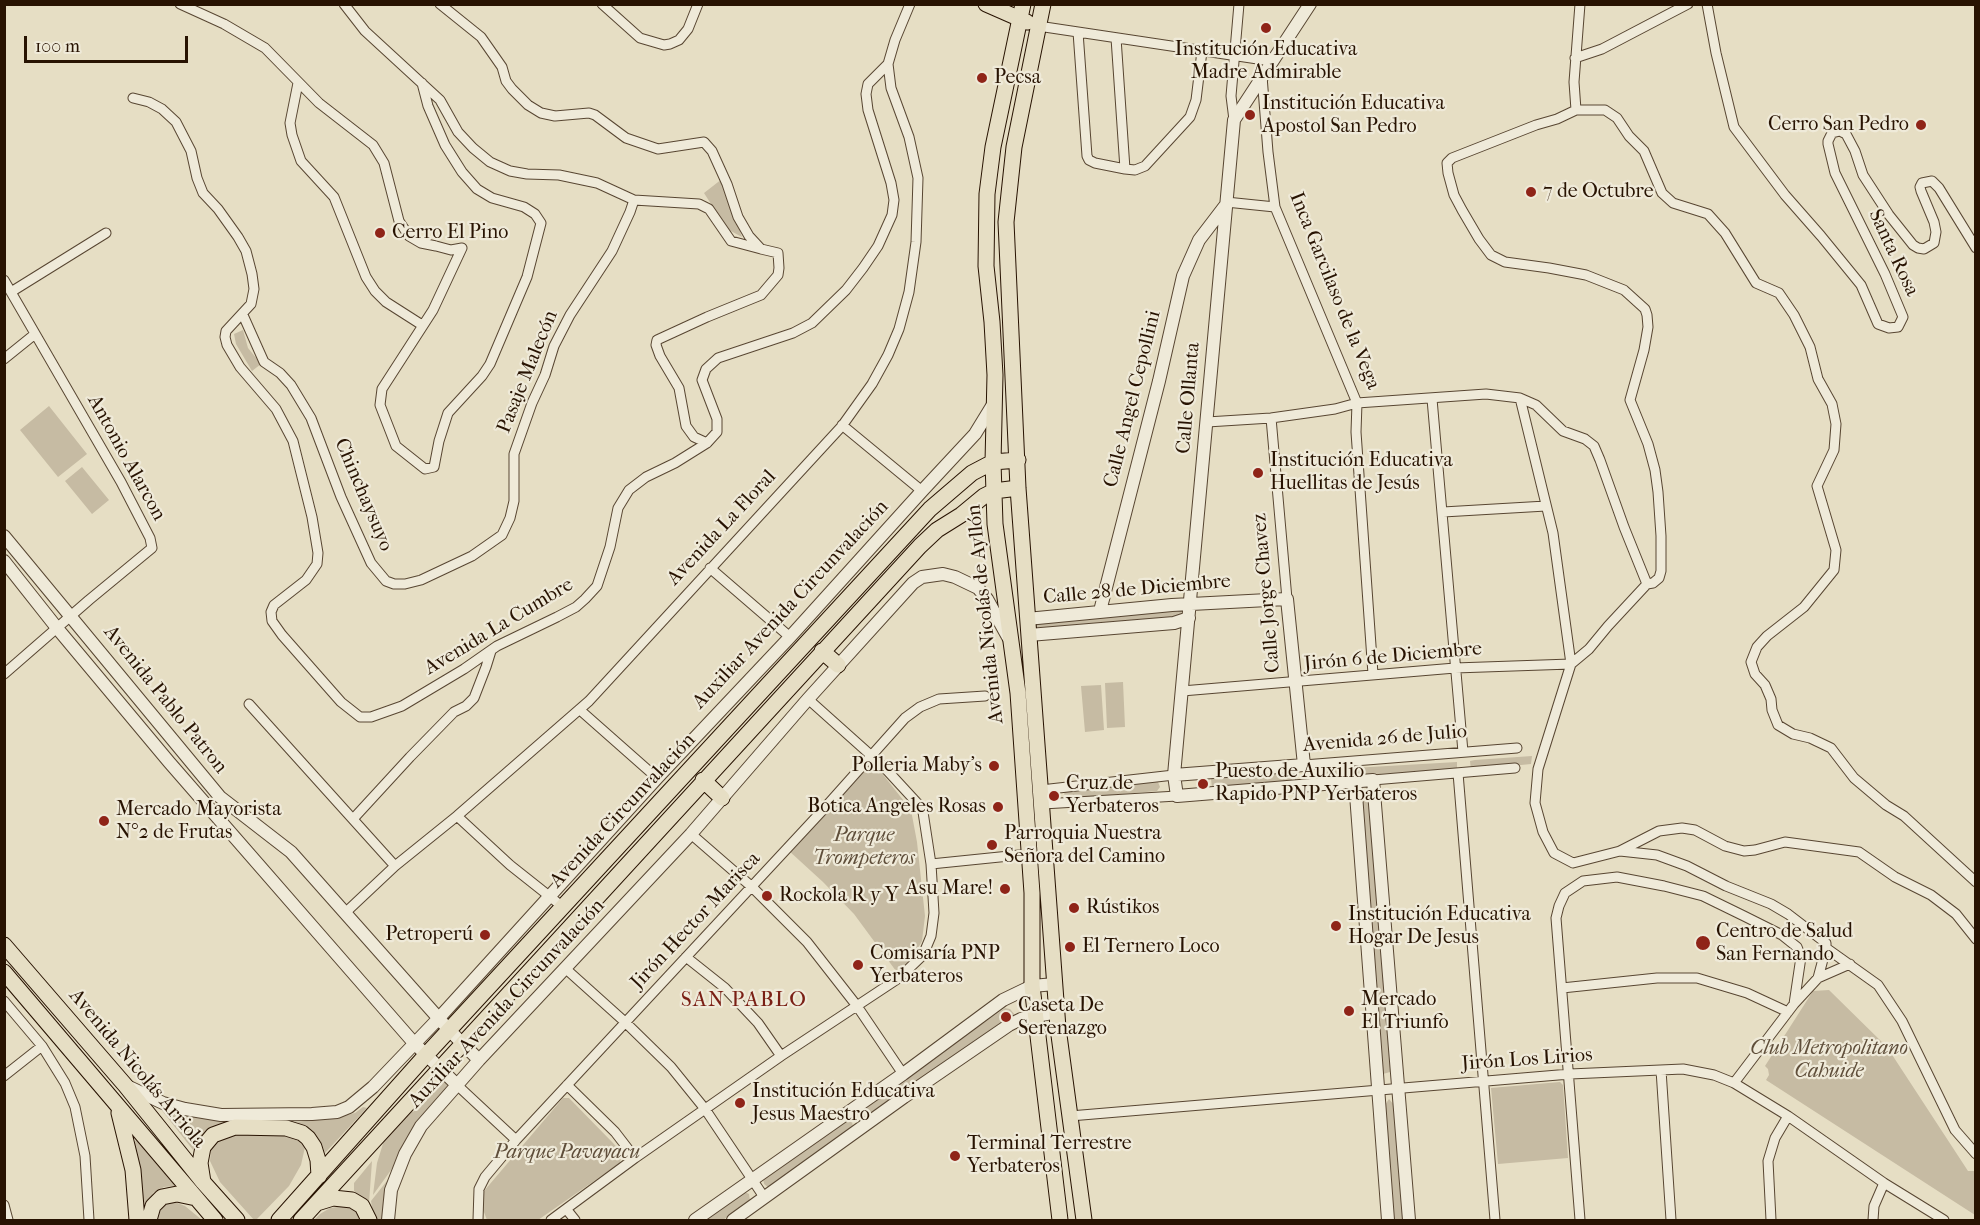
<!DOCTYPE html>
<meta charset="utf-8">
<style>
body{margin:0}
#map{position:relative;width:1980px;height:1225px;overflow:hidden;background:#e6dec4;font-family:"IM FELL French Canon",serif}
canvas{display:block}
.frame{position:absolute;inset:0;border:6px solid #281302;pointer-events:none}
.scale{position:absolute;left:24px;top:36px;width:164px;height:27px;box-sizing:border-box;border:3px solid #281302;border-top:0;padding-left:8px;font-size:18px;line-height:21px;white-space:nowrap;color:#281302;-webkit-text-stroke:4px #efead9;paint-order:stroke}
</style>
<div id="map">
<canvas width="1980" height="1225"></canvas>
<div class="frame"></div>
<div class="scale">100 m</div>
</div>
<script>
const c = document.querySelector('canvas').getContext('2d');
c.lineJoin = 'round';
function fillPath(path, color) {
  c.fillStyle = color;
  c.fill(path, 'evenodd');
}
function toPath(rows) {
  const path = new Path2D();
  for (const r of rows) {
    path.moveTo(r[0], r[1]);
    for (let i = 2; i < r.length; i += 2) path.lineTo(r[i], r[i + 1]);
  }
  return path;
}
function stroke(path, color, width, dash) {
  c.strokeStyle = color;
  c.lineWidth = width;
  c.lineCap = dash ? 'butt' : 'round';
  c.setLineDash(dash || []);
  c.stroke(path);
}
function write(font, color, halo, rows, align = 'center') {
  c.font = font + ' "IM FELL French Canon",serif';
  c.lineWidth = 4.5;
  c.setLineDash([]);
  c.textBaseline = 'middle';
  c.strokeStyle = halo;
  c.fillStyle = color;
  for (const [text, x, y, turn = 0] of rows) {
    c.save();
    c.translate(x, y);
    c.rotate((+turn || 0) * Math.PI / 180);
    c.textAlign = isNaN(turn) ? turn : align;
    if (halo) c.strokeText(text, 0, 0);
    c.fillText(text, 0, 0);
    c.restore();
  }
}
fillPath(toPath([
 [722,179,742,237,727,229,704,193],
 [243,330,248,348,261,364,252,371,236,344,234,334],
 [49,406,87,454,58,477,20,430],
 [82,467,109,500,92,514,65,481],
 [1181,609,1182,615,1181,618,1034,628,1034,620],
 [1123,682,1125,727,1107,728,1105,683],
 [1101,685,1104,730,1085,732,1081,686],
 [1532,756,1531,764,1471,770,1470,761,1475,760],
 [1457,762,1457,769,1318,778,1318,770],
 [869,767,877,767,911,810,917,842,925,916,922,941,912,959,896,971,854,914,823,882,788,850,865,768],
 [1296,772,1296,783,1212,788,1211,779],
 [1158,782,1160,787,1157,791,1065,799,1064,790],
 [1364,792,1372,793,1392,1063,1390,1072,1383,1074,1379,1069,1359,794],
 [1829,990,1887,1047,1968,1171,1975,1171,1975,1215,1766,1080,1769,1075,1768,1069,1765,1066,1813,991],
 [1005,1008,1010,1009,1015,1015,868,1117,866,1113,865,1106],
 [441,1074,453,1085,403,1147,394,1166,373,1195,377,1163,386,1134,410,1109,413,1112,442,1083,437,1079],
 [1560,1082,1563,1085,1568,1158,1498,1164,1491,1088],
 [563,1098,569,1098,613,1143,620,1151,621,1157,620,1163,538,1220,487,1220,482,1207,484,1191],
 [1389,1099,1394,1105,1404,1220,1392,1220,1383,1117,1385,1105],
 [363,1107,367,1108,325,1153,322,1144,314,1133,291,1123,343,1116,355,1113],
 [160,1108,212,1120,248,1120,197,1143,193,1150],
 [847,1119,852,1121,853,1128,769,1188,764,1184,763,1178],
 [237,1133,284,1133,297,1138,305,1147,301,1165,289,1186,256,1220,254,1220,220,1182,210,1161,211,1148,217,1140],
 [136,1140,175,1186,164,1187,153,1193,142,1220,143,1196,134,1142],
 [372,1161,369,1203,363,1197,354,1191,354,1183],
 [394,1172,384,1220,374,1220,371,1201],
 [745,1192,749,1194,750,1201,723,1220,702,1220],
 [175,1202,185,1206,202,1220,155,1220,156,1216,165,1205],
 [344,1206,355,1209,361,1220,314,1220,320,1214,330,1208]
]), '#c6bba3');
const minor = toPath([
 [180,4,224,24,265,48,319,103,373,145,384,163,399,221,409,236,421,243,436,246,451,250,462,248],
 [344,4,365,31,440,100,458,132,473,148,490,162,510,171,527,174,559,175,597,183,634,200,699,204,709,209,731,241,761,249],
 [440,4,481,37,502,67,506,81,512,89,528,105,541,113,555,116,589,113,595,115,626,138,658,149,704,142,712,151,727,184,738,217,749,236,761,249,778,253,779,268,778,275,761,295,707,317,657,340,656,345,660,356,679,388,686,426,694,437,707,443],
 [602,4,640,38,664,45,670,44,679,40,688,29,698,4],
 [1707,4,1716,53,1734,127,1785,195,1821,236,1861,285,1878,324,1889,328,1898,327,1903,317,1885,274,1835,173,1828,144,1828,141,1832,133,1840,131,1846,134,1855,151,1863,175,1889,215,1913,245,1918,248,1924,249,1934,243,1936,232,1934,222,1921,191,1920,187,1922,183,1932,181,1939,188,1976,248],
 [1038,26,1271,61],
 [1078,32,1087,156,1089,160,1095,163,1125,169,1135,170,1145,166,1190,117,1196,100,1202,51],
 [1116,38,1125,169],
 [1575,58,1602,49,1688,4],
 [1262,76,1268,152,1275,207,1357,403,1486,394,1520,398,1536,405,1563,431,1585,439,1594,446,1600,460,1624,527,1647,584,1608,626,1589,649,1571,664,1538,769,1535,803,1543,832,1554,853,1573,863,1620,851,1657,855,1687,866,1726,886,1771,904,1788,914,1822,940,1826,943,1826,948,1878,985,1902,1021,1955,1130,1976,1154],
 [298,83,290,123,292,135,301,161,334,197,366,277,375,291,386,302,422,325],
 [422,83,428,106,445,145,462,172,477,189,492,198,524,207,535,214,541,223,527,277,490,364,482,376,448,413,439,441,434,467,425,469,396,446,380,405,382,389,433,310,462,248],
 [133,98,149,102,162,109,176,122,191,151,197,178,203,193,218,209,238,237,246,251,252,274,254,289,251,304,226,331,225,337,227,345,240,367,276,409,293,441,312,517,318,553,317,564,306,580,274,605,271,612,272,621,282,635,341,702,360,717,371,717,402,706,464,669,497,646,557,617,576,607,585,599,597,586,610,547,618,508,629,490,646,477,675,463,707,443,717,432,717,419,702,380,706,369,718,358,793,333,812,323,846,290,863,268,878,246,892,215,894,200,891,183,868,110,866,94,868,84,888,64,895,40,910,4],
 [1576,110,1574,82,1580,4],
 [1234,120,1231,96,1239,4],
 [1226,202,1275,207],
 [4,280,121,482,150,538,152,548,89,600,4,674],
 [11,292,106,233],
 [243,315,264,362,280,373,291,385,311,418,341,497,371,563,386,581,394,584,405,584,421,580,472,556,502,535,510,518,514,501,514,454,532,403,545,375,554,346,570,315,612,251,630,212,634,200],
 [4,359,35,334],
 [1432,399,1463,752],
 [1271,418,1287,599],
 [1207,422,1271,418,1335,409,1357,403,1356,432,1373,674],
 [842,425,922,491],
 [1443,512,1546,506],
 [710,568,790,637],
 [1647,584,1653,583,1659,578,1661,571,1661,536,1658,492,1655,470,1648,444,1630,400,1644,350,1648,327,1647,315,1645,309,1624,290,1586,275,1549,268,1505,262,1491,255,1479,239,1462,210,1454,195,1448,173,1447,163,1452,158,1536,125,1557,119,1576,110,1605,110,1617,118,1629,136,1644,151,1662,193,1673,203,1708,214,1725,233,1756,283,1779,293,1794,315,1810,347,1818,379,1832,404,1836,424,1834,450,1817,486,1836,550,1834,570,1804,607,1767,636,1757,647,1751,662,1755,674,1765,685,1771,699,1772,710,1778,725,1793,734,1810,738,1831,748,1854,778,1886,805,1904,816,1976,882],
 [1182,691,1455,668,1571,664,1553,533,1520,398],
 [249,704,395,866],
 [580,710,657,778],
 [1304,765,1517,748],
 [1458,773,1495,1220],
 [1373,780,1515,768],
 [1041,790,1174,775],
 [1043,804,1177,796],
 [457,816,510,865,563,907],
 [353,819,410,757,454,712,466,706,474,698,486,667,491,651],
 [691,834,752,887,807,942,857,1006,903,1074],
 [1620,851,1659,831,1682,828,1695,830,1725,846,1744,851,1755,850,1785,842,1859,852,1895,877,1931,895,1956,914,1976,939],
 [931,864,1029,854],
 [345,913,395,866,457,816,589,701,842,426,872,384,888,355,899,329,909,292,916,242,918,178,909,137,891,88,888,64],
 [686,957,725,988,758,1023,781,1056],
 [566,969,625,1022,671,1067,705,1109,764,1197],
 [1818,978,1850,964],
 [1562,988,1657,978,1697,978,1747,993,1788,1012],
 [4,1001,42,1046,65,1083,75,1107,85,1156,89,1220],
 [1661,1070,1671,1220],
 [4,1076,42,1046],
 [1734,1083,1794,1004,1818,978,1826,948],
 [457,1085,516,1140],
 [567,1085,615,1132,635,1158],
 [1070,1116,1570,1074,1683,1069,1714,1075,1734,1083,1788,1116,1884,1183,1944,1220],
 [4,1205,8,1220],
 [567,1210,575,1220],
 [478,1220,479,1189,485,1177,516,1140,821,812,905,718,920,707,939,699,985,696],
 [551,1220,635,1158,781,1056,899,978,923,955,931,936,934,913,931,864,923,812,919,805,884,767,808,699],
 [1580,1220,1556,918,1559,906,1565,893,1583,881,1617,877,1664,886,1703,896,1744,916,1782,935,1797,947,1801,957,1794,1004],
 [1771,1220,1768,1161,1775,1138,1788,1116],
 [1873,1220,1874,1206,1884,1183]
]);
const tertiary = toPath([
 [1310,4,1234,120,1174,775,1177,796,1373,780,1409,1220],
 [4,536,220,797,291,852,449,1030,479,1060],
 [4,561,57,628,169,762,414,1043,457,1085],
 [1100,611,1159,381,1183,276,1199,240,1225,206],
 [1027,619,1172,605,1287,599,1304,765,1174,775],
 [1029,635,1174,623,1189,618],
 [1355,781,1388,1220],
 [127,1086,163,1103,185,1109,221,1115,312,1114,337,1112,349,1107,373,1087,439,1018,657,778,790,637,922,491,975,434,994,403],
 [388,1220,391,1190,405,1154,421,1126,479,1060,691,834,808,699,913,583,922,577,943,574,955,577,978,588,987,599,1008,637],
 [695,1220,903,1074,1003,1000,1032,986,1055,984],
 [733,1220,904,1097,1009,1025,1021,1019,1057,1012]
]);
const primary = toPath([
 [986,4,1027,22],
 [1023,4,993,147,987,194,986,266,992,322,995,375,993,462,995,524,1018,693,1032,893,1032,986,1060,1220],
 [1043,4,1014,147,1006,222,1018,488,1058,1028,1084,1220],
 [822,651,838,665],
 [703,780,722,798],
 [4,945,125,1085,203,1182,237,1220],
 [4,972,215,1220],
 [119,1113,133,1170,137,1220],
 [203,1182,200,1163,203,1147,213,1135,235,1127,286,1128,302,1133,308,1138,314,1147,318,1160,319,1176],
 [317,1203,333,1198,352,1200,362,1206,369,1220],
 [149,1220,153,1206,162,1197,177,1194,196,1198],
 [279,1220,426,1055,930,509,972,473,993,462,1018,460],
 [301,1220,920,546,937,530,961,515,984,496,994,491,1018,488]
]);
stroke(minor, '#584632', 11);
stroke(tertiary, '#584632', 14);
stroke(primary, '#281302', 17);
stroke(minor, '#efead9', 9);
stroke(tertiary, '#efead9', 12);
stroke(primary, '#e6dec4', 15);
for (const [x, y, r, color] of [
 [1266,28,6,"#8f2418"],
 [982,78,6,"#8f2418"],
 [1250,115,6,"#8f2418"],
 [1921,125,6,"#8f2418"],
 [1531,192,6,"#8f2418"],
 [380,233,6,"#8f2418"],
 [1258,473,6,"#8f2418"],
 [994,766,6,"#8f2418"],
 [1203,784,6,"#8f2418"],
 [1054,796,6,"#8f2418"],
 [998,807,6,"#8f2418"],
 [104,821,6,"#8f2418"],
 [992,845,6,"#8f2418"],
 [1005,889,6,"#8f2418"],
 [767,896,6,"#8f2418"],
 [1074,908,6,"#8f2418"],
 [1336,926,6,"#8f2418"],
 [485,935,6,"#8f2418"],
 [1703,943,8,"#8f2418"],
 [1070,947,6,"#8f2418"],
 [858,965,6,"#8f2418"],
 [1349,1011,6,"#8f2418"],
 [1006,1017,6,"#8f2418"],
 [740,1103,6,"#8f2418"],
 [955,1156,6,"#8f2418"]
]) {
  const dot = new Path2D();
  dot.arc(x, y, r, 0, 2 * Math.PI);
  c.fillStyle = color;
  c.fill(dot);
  stroke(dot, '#efead9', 2);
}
write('20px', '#281302', '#efead9', [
 ["Institución Educativa",1266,50,"center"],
 ["Madre Admirable",1266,73,"center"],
 ["Pecsa",994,78],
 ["Institución Educativa",1262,104],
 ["Apostol San Pedro",1262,127],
 ["Cerro San Pedro",1909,125,"right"],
 ["7 de Octubre",1543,192],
 ["Cerro El Pino",392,233],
 ["Institución Educativa",1270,461],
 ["Huellitas de Jesús",1270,484],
 ["Polleria Maby's",982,766,"right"],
 ["Puesto de Auxilio",1215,772],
 ["Rapido PNP Yerbateros",1215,795],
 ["Cruz de",1066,784],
 ["Yerbateros",1066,807],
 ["Botica Angeles Rosas",986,807,"right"],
 ["Mercado Mayorista",116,810],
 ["N°2 de Frutas",116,833],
 ["Parroquia Nuestra",1004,834],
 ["Señora del Camino",1004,857],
 ["Asu Mare!",993,889,"right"],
 ["Rockola R y Y",779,896],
 ["Rústikos",1086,908],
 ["Institución Educativa",1348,915],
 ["Hogar De Jesus",1348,938],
 ["Centro de Salud",1716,932],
 ["San Fernando",1716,955],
 ["Petroperú",473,935,"right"],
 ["El Ternero Loco",1082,947],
 ["Comisaría PNP",870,954],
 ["Yerbateros",870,977],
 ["Mercado",1361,1000],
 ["El Triunfo",1361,1023],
 ["Caseta De",1018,1006],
 ["Serenazgo",1018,1029],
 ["Institución Educativa",752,1092],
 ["Jesus Maestro",752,1115],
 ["Terminal Terrestre",967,1144],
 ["Yerbateros",967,1167]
], 'left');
write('20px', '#281302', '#efead9', [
 ["Santa Rosa",1893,253,65],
 ["Inca Garcilaso de la Vega",1334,291,68],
 ["Pasaje Malecón",528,372,-68],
 ["Calle Ollanta",1189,398,-85],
 ["Calle Angel Cepollini",1133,399,-76],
 ["Antonio Alarcon",126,458,61],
 ["Chinchaysuyo",363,495,67],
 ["Avenida La Floral",722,528,-47],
 ["Calle 28 de Diciembre",1137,590,-5],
 ["Calle Jorge Chavez",1267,593,-95],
 ["Auxiliar Avenida Circunvalación",791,605,-47],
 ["Avenida Nicolás de Ayllón",986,614,-96],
 ["Avenida La Cumbre",499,627,-31],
 ["Jirón 6 de Diciembre",1393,657,-5],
 ["Avenida Pablo Patron",165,700,51],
 ["Avenida 26 de Julio",1385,739,-5],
 ["Avenida Circunvalación",623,811,-47],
 ["Jirón Hector Marisca",696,921,-47],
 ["Auxiliar Avenida Circunvalación",507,1004,-47],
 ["Jirón Los Lirios",1527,1060,-4],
 ["Avenida Nicolás Arriola",137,1069,50]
]);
write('italic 20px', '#5f4e3a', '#efead9', [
 ["Parque",864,836],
 ["Trompeteros",864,859],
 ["Club Metropolitano",1829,1049],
 ["Cahuide",1829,1072],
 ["Parque Pavayacu",567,1153]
]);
c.letterSpacing = '1.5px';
write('21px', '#7a1f14', '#efead9', [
 ["SAN PABLO",744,1001]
]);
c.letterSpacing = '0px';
</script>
